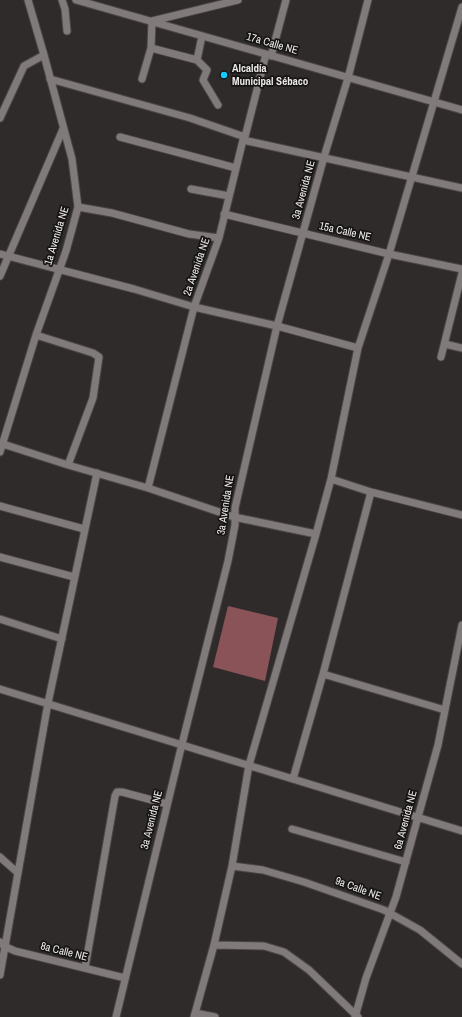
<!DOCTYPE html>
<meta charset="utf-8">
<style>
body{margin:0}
canvas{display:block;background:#302b2b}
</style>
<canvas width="462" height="1017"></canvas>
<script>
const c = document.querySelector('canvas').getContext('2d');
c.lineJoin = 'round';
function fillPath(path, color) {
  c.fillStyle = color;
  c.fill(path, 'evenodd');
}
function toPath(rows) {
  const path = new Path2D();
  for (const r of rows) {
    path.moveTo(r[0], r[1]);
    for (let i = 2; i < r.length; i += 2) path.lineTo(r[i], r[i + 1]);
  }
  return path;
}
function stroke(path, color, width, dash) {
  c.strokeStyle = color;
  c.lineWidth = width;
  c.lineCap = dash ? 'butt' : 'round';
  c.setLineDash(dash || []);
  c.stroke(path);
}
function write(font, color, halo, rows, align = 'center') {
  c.font = font + ' "Archivo Narrow",sans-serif';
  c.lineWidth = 3.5;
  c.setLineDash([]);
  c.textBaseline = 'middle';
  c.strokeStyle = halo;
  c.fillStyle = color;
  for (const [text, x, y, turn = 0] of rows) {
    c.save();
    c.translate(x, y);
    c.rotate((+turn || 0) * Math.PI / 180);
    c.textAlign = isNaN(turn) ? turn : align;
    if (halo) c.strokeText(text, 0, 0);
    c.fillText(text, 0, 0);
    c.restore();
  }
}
fillPath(toPath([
 [228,606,278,618,265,681,213,667]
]), '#8a5358');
const minor = toPath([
 [62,0,65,9,67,31],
 [76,0,462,110],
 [151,48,152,21,238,0],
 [271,56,286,0],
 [197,60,202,36],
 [50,79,190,118,245,137],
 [142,79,151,48,197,60,207,70,203,80,218,105],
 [0,118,24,66,44,55],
 [120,137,236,168],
 [243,140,462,188],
 [191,189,229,196],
 [78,207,112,213,189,234,219,238],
 [224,214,389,254,462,269],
 [0,254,134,289,194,307,277,326,358,348],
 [0,276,63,129],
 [36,335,93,353,99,357,93,398,68,465],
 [445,344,462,348],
 [441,357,462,273],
 [0,443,68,465,148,488,234,517,316,534],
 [0,452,36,335,66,251,78,207,72,159,44,55,28,0],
 [331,479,371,492,462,515],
 [148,488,194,307,219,238,243,140,245,137,266,54],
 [0,506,84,529],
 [0,557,74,577],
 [0,619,62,639],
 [323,674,445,710],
 [0,689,462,831],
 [293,779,323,674,371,492],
 [292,829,406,862],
 [0,857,18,873],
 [232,866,263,870,304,882,384,910,420,930,462,964],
 [0,942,4,946,15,951,125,978],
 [214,945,264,946,284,952,309,970,358,1017],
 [85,968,115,796,117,792,122,792,167,804],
 [0,975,48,703,97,473],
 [195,1013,215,1017],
 [116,1017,182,744,228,561,235,525,235,508,277,326,324,157,348,78,368,0],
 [194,1017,214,945,232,866,249,765,316,534,331,479,358,348,389,254,462,7],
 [355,1017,366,978,396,897,418,817,438,745,462,625]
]);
stroke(minor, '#4b4747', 9);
stroke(minor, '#807a7a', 7);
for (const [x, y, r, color] of [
 [224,75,4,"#14cafb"]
]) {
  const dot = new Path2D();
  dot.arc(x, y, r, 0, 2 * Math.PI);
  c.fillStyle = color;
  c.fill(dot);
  stroke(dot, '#161414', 1.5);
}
write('11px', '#eeeaea', '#161414', [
 ["17a Calle NE",272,44,16],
 ["3a Avenida NE",304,190,-75],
 ["15a Calle NE",345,232,13],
 ["1a Avenida NE",57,236,-73],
 ["2a Avenida NE",197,267,-71],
 ["3a Avenida NE",226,505,-81],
 ["3a Avenida NE",152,820,-76],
 ["6a Avenida NE",406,820,-75],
 ["9a Calle NE",358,889,20],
 ["8a Calle NE",64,952,14]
]);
write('bold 11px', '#eeeaea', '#161414', [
 ["Alcaldía",232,69],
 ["Municipal Sébaco",232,82]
], 'left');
</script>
